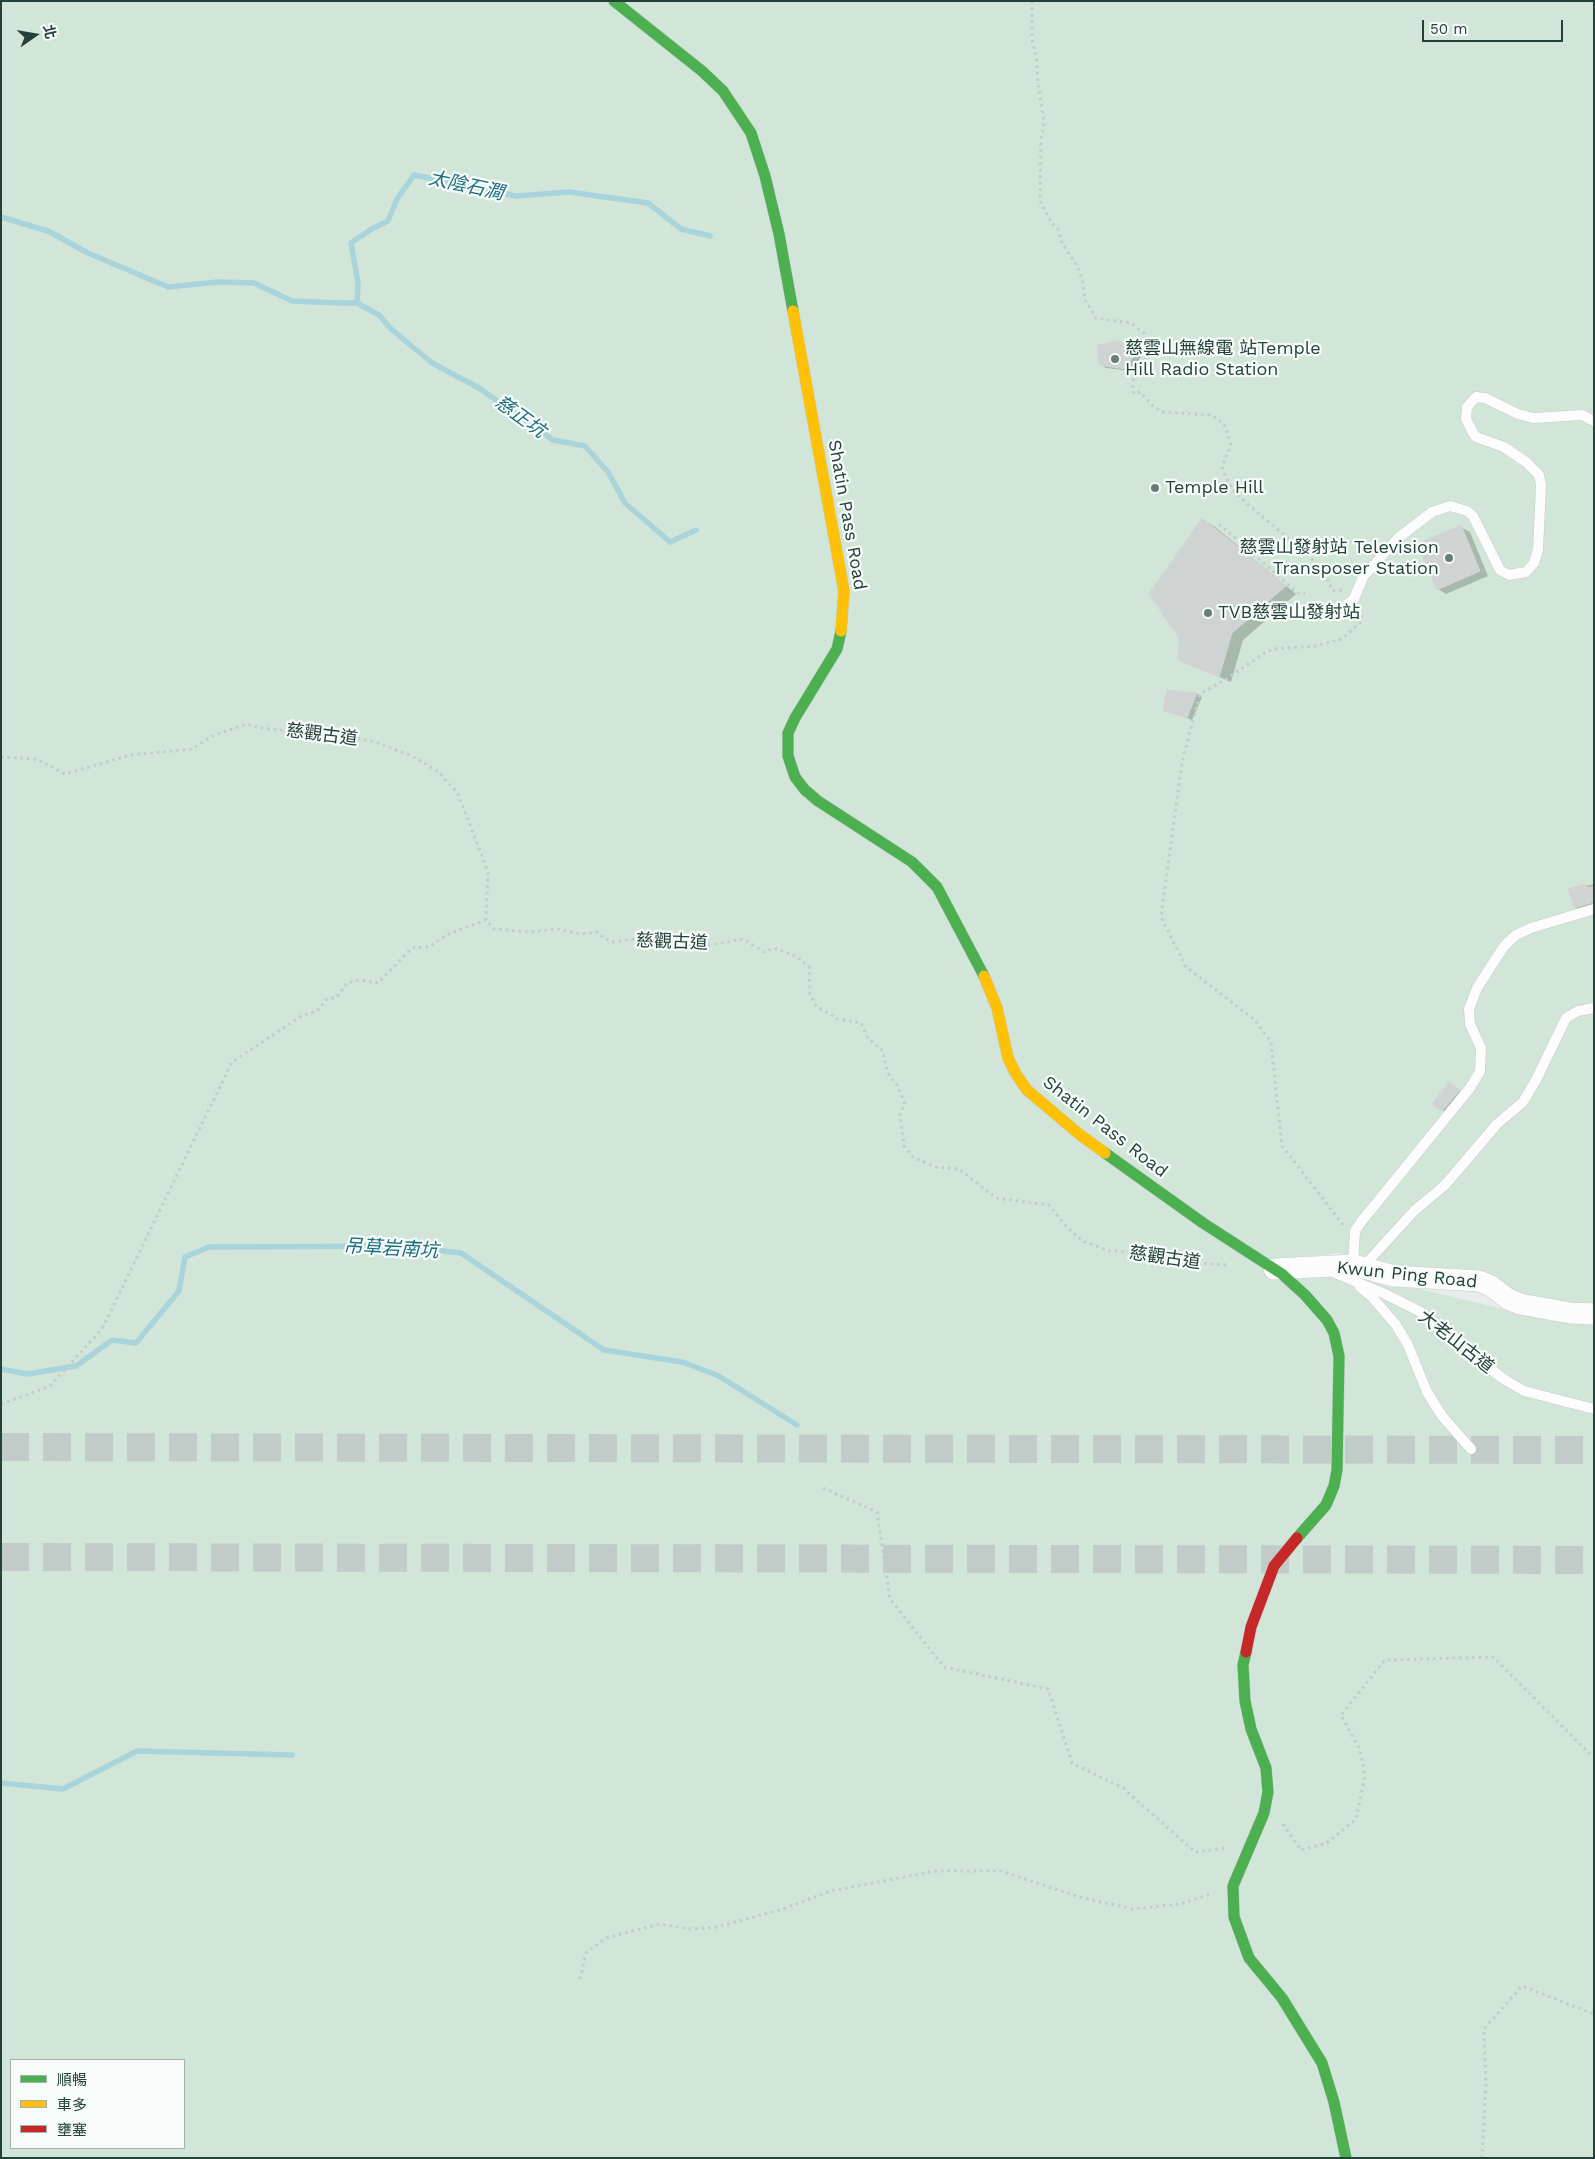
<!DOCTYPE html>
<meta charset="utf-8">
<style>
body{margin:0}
#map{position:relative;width:1595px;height:2159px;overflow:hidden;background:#e8edeb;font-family:"Work Sans","Noto Sans TC",sans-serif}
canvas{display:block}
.frame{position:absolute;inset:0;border:2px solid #24423a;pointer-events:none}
.legend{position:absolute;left:10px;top:2059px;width:175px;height:90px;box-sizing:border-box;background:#f7fbf9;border:1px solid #a3b1ad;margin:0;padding:6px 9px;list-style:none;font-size:15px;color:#24423a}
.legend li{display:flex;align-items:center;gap:10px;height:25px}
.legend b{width:25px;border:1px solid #a3b1ad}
.north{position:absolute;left:10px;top:10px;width:50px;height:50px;-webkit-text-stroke:4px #f7fbf9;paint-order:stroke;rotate:77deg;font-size:14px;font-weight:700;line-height:20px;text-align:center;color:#24423a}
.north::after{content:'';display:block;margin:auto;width:18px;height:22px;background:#24423a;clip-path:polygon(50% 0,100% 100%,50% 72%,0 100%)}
.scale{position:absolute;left:1422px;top:20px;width:141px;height:22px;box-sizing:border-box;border:2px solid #24423a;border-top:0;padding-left:6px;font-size:15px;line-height:18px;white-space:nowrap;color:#24423a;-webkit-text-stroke:4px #f7fbf9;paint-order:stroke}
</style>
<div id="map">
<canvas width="1595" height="2159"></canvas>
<div class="frame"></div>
<ul class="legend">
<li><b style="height:6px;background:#4caf50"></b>順暢</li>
<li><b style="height:6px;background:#ffc107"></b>車多</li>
<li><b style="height:6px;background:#c62828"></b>壅塞</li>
</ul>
<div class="north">北</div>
<div class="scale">50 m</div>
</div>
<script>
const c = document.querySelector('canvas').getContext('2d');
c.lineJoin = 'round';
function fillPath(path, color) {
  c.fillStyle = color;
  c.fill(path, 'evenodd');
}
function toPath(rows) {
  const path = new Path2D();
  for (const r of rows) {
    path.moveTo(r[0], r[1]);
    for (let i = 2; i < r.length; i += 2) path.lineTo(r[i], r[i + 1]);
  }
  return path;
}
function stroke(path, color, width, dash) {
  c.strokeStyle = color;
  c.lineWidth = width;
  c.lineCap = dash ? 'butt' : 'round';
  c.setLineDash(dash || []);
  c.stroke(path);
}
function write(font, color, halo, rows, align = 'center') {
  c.font = font + ' "Work Sans","Noto Sans TC",sans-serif';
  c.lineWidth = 4.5;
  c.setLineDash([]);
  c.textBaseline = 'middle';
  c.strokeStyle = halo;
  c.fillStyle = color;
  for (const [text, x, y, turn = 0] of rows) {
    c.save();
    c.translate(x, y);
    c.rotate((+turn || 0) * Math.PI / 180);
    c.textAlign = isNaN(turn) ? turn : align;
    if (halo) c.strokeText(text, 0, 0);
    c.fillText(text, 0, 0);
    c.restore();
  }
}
fillPath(toPath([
 [1,1,1594,1,1594,1306,1549,1301,1387,1266,1340,1253,1300,1257,1338,1272,1384,1284,1419,1289,1546,1319,1594,1325,1594,2158,1,2158],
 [11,2060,184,2060,184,2148,11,2148]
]), '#d1e6d8');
fillPath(toPath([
 [1124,346,1141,357,1131,371,1106,368,1100,364],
 [1202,519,1214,526,1296,594,1277,611,1266,613,1265,621,1243,640,1231,682,1180,660],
 [1461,527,1470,532,1488,576,1446,594,1438,589],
 [1168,692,1197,694,1202,697,1192,720,1164,710],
 [1594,884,1594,906,1579,910,1575,907,1570,890],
 [1449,1083,1461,1092,1445,1112,1434,1104]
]), '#0003');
stroke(toPath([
 [1,217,48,231,88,253,168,287,218,282,254,283,292,301,342,303,357,303,358,283,351,243,370,230,388,221,397,199,414,175,516,196,569,192,648,203,681,229,710,236],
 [357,303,379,315,390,328,432,363,479,388,553,440,585,446,608,472,625,503,670,542,696,530],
 [1,1369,27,1374,76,1366,112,1340,136,1343,179,1291,185,1257,209,1247,402,1246,461,1253,604,1350,682,1362,717,1375,797,1425],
 [1,1783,63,1789,137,1751,292,1755]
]), '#a9d4db', 5.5);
const building = toPath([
 [1118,341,1131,347,1136,353,1125,369,1099,365,1097,345,1118,341],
 [1202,518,1286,586,1265,604,1254,607,1253,615,1232,633,1219,677,1178,660,1179,638,1149,594,1202,518],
 [1461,525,1480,571,1437,590,1417,544,1461,525],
 [1167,690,1197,693,1187,718,1163,711,1167,690],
 [1586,884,1587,888,1594,886,1594,902,1574,908,1568,889,1586,884],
 [1449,1082,1460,1090,1442,1111,1432,1104,1449,1082]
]);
fillPath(building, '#cfd4d2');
stroke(building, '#d1d6d4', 1);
stroke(toPath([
 [1,1447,1594,1450],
 [1,1557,1594,1560]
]), '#c1cbc8', 28, [28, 14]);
const lane = toPath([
 [1259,612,1266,611,1337,608,1345,606,1354,599,1363,577,1398,538,1432,512,1450,506,1467,511,1473,516,1500,570,1509,575,1526,572,1534,563,1538,550,1541,485,1539,475,1526,462,1504,447,1476,437,1473,433,1466,419,1467,407,1476,397,1485,398,1518,414,1533,418,1582,415,1594,421],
 [1353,1265,1355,1231,1361,1222,1470,1088,1480,1071,1481,1048,1470,1024,1469,1009,1477,988,1497,957,1505,945,1516,935,1531,928,1594,909],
 [1362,1268,1414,1211,1445,1185,1497,1124,1523,1102,1536,1080,1566,1018,1578,1011,1594,1008],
 [1330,1271,1383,1293,1419,1311,1502,1378,1524,1391,1594,1409],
 [1360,1287,1372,1297,1396,1325,1408,1345,1427,1392,1442,1416,1471,1449]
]);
const street = toPath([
 [1274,1269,1353,1265,1394,1276,1479,1281,1491,1286,1508,1299,1520,1304,1570,1313,1594,1314]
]);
const fast = toPath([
 [614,1,702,71,723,91,751,133,765,176,779,234,793,311],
 [841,631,837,649,795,718,788,733,788,756,795,777,805,790,818,801,912,862,937,887,984,976],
 [1105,1153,1203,1223,1282,1274,1305,1295,1327,1320,1334,1333,1339,1356,1337,1470,1334,1486,1326,1505,1297,1538],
 [1246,1652,1243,1665,1245,1701,1251,1729,1266,1768,1268,1792,1264,1813,1233,1886,1234,1917,1249,1958,1282,1998,1322,2063,1334,2102,1346,2158]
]);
const slow = toPath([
 [793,311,844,591,841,631],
 [984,976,997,1008,1008,1058,1016,1074,1027,1090,1079,1134,1105,1153]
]);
const jam = toPath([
 [1246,1652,1251,1627,1274,1566,1297,1538]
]);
stroke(lane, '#c5cac8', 11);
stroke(street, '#c5cac8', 22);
stroke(fast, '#c3cbc8', 12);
stroke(slow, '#c3cbc8', 12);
stroke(jam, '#c3cbc8', 12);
stroke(toPath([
 [1032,1,1032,39,1037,62,1038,84,1044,122,1041,140,1040,201,1051,222,1058,229,1062,243,1078,267,1082,279,1085,300,1096,318,1131,323,1144,333,1149,349,1142,366,1132,382,1134,394,1140,392,1154,407,1163,412,1211,415,1219,420,1225,426,1231,445,1222,467,1229,484,1237,495,1311,558,1324,573,1333,591,1342,590],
 [1219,524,1298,593,1305,593],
 [1,757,37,759,65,774,131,755,192,749,214,735,247,724,261,728,361,739,378,743,412,756,439,772,458,794,488,872,486,920,494,929,530,932,558,929,581,934,597,932,605,939,614,942,641,938,668,938,687,945,710,945,743,939,764,952,774,948,796,956,809,967,810,994,816,1006,838,1019,861,1023,868,1038,882,1050,889,1076,897,1085,905,1104,900,1115,904,1146,913,1157,935,1167,959,1169,996,1198,1049,1205,1064,1224,1082,1241,1110,1251,1156,1253,1182,1262,1226,1265],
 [1343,1225,1282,1146,1271,1042,1255,1020,1186,967,1161,917,1182,762,1200,694,1225,680,1266,652,1275,649,1315,646,1342,639,1360,623,1363,611],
 [1,1404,50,1386,102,1329,232,1062,303,1015,317,1011,327,999,337,997,347,983,360,980,378,983,412,948,429,947,448,934,486,920],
 [823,1488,877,1512,890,1599,944,1667,1048,1689,1072,1763,1123,1788,1195,1852,1226,1848],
 [1283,1824,1301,1850,1327,1843,1356,1819,1365,1776,1360,1750,1341,1715,1385,1660,1493,1657,1594,1758],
 [580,1979,586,1953,606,1938,660,1924,690,1929,717,1927,783,1909,831,1891,936,1871,1001,1871,1079,1897,1133,1909,1180,1904,1211,1894],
 [1482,2158,1486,2084,1484,2029,1522,1986,1594,2014]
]), '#c3ccca', 3, [2.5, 4]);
stroke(lane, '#fcfcfc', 10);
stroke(street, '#fcfcfc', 21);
stroke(fast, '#4caf50', 11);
stroke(slow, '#ffc107', 11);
stroke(jam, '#c62828', 11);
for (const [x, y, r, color] of [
 [1115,359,5,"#697e78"],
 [1155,488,5,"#697e78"],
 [1449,558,5,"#697e78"],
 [1208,613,5,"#697e78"]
]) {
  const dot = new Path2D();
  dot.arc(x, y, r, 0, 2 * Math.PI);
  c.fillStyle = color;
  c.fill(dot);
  stroke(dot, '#f7fbf9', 2);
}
write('18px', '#24423a', '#f7fbf9', [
 ["慈雲山無線電 站Temple",1125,349],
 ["Hill Radio Station",1125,370],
 ["Temple Hill",1165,488],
 ["慈雲山發射站 Television",1439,548,"right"],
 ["Transposer Station",1439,569,"right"],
 ["TVB慈雲山發射站",1218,613]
], 'left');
write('18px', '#24423a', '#f7fbf9', [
 ["Shatin Pass Road",847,515,80],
 ["慈觀古道",322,735,7],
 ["慈觀古道",672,942,2],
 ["Shatin Pass Road",1105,1127,38],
 ["慈觀古道",1165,1258,8],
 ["Kwun Ping Road",1407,1275,6],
 ["大老山古道",1456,1342,38]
]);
write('italic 19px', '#1c6f80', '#f7fbf9', [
 ["太陰石澗",466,186,12],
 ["慈正坑",520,417,36],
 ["吊草岩南坑",391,1249,3]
]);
</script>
